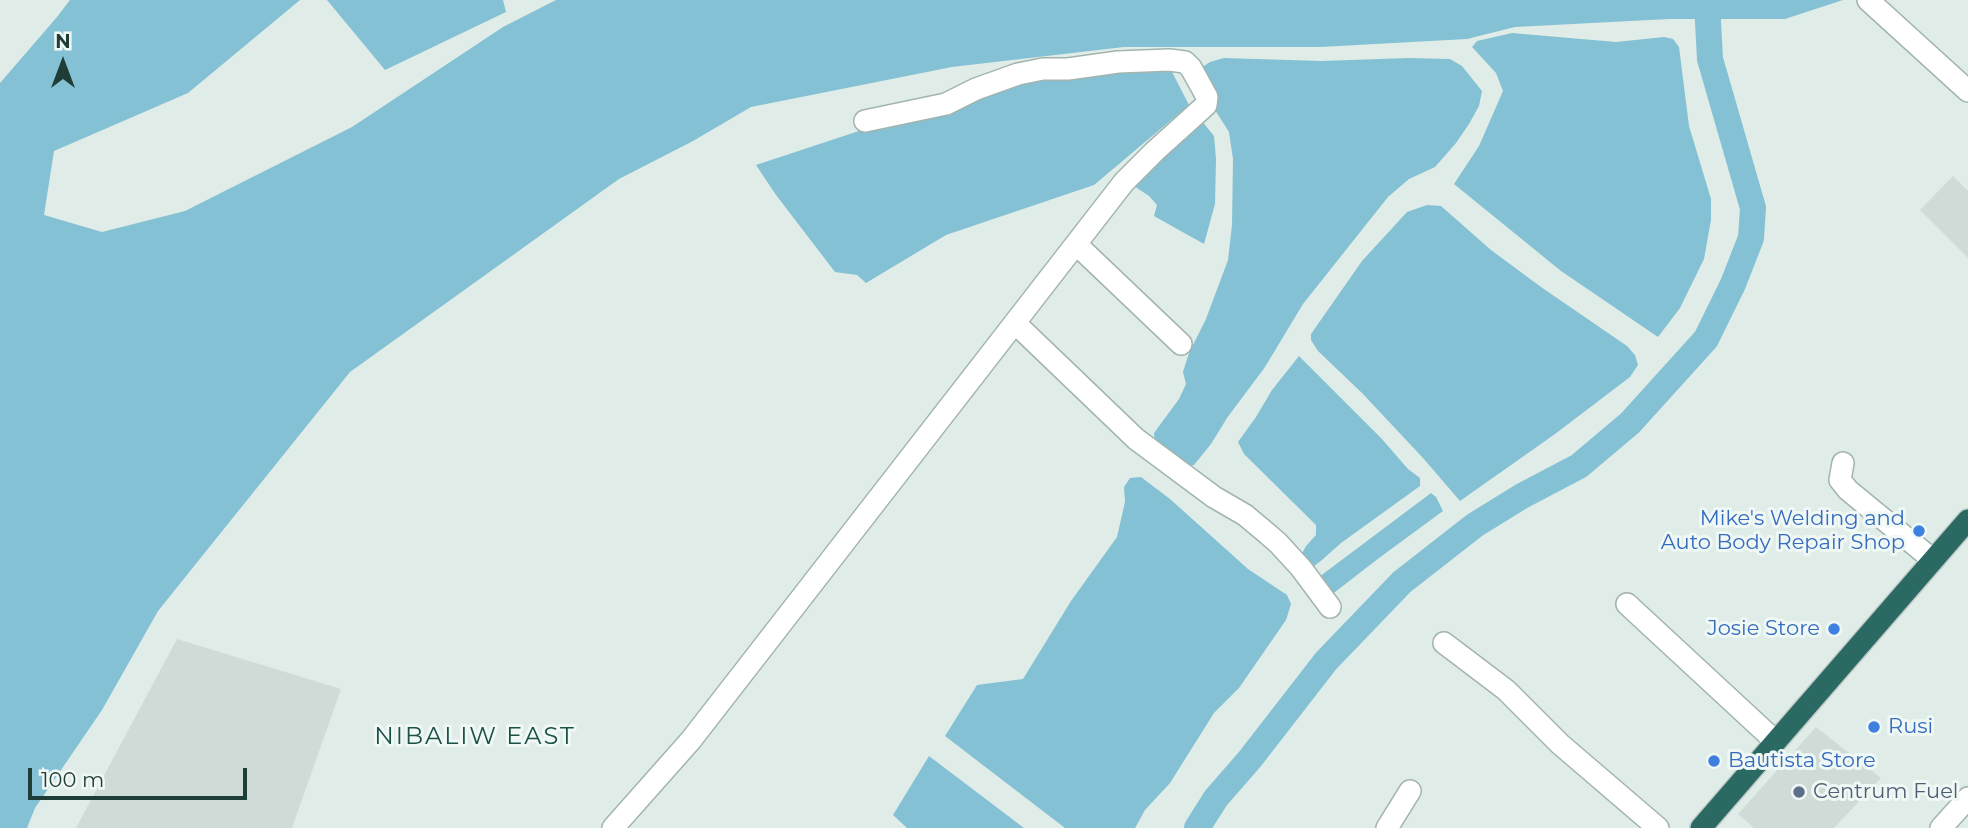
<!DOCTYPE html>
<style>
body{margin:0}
#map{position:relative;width:1968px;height:828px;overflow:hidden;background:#e0ece7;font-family:Montserrat,sans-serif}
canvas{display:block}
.north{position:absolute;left:28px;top:28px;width:70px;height:70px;-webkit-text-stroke:5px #f0f8f5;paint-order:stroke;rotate:0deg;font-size:19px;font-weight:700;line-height:28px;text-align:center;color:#1f3d37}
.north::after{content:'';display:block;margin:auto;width:24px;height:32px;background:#1f3d37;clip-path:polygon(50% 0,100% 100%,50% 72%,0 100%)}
.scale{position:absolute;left:28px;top:768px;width:219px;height:32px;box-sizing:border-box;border:4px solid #1f3d37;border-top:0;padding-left:9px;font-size:21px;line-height:24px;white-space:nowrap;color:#1f3d37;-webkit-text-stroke:5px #f0f8f5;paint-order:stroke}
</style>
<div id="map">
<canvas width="1968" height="828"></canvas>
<div class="north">N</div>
<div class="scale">100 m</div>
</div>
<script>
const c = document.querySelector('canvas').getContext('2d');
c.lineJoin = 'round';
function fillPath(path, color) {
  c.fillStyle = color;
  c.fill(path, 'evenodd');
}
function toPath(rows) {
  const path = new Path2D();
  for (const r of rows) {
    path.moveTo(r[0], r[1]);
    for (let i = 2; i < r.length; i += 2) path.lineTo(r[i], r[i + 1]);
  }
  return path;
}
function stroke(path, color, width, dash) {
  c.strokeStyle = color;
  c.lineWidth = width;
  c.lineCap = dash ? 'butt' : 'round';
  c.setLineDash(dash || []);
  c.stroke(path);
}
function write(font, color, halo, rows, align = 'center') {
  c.font = font + ' Montserrat,sans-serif';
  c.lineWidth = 6;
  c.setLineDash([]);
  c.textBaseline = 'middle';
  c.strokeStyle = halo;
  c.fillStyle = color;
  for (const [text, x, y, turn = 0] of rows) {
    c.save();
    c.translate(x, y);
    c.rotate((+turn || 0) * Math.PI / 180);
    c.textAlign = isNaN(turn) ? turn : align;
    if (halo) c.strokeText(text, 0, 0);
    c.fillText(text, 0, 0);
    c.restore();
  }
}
fillPath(toPath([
 [1953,176,1968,191,1968,258,1920,210],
 [177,639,341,689,292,828,76,828],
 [1816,727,1881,778,1834,828,1754,828,1738,814]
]), '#cedbd6');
fillPath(toPath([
 [70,0,300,0,188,93,54,151,44,215,102,232,185,211,352,127,503,27,556,0,1843,0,1785,19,1669,19,1515,27,1467,39,1320,47,1124,47,952,67,751,107,693,141,619,179,350,372,158,611,102,710,35,808,27,828,0,828,0,83,57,17],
 [327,0,503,0,506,12,385,70],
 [1512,33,1616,42,1664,37,1673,39,1679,47,1689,126,1711,199,1711,220,1704,259,1680,308,1658,337,1561,271,1454,184,1479,146,1503,91,1496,73,1472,47,1477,41],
 [1224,58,1322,61,1408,58,1450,59,1462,66,1482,91,1479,106,1469,124,1456,143,1435,167,1409,179,1388,197,1303,304,1265,367,1227,418,1211,444,1194,465,1181,468,1155,446,1154,433,1179,399,1186,384,1183,372,1189,353,1206,319,1228,260,1232,225,1233,159,1229,132,1192,74,1210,62],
 [1170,68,1189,105,1094,185,946,235,866,283,857,275,835,272,776,195,756,165,871,127,1042,76],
 [1197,115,1214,136,1216,159,1215,204,1204,244,1154,216,1157,205,1149,196,1128,182],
 [1427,205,1441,206,1491,250,1541,287,1627,346,1635,355,1638,365,1630,377,1555,434,1460,501,1423,458,1362,393,1318,351,1311,340,1311,334,1362,261,1407,212],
 [1299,356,1381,438,1408,469,1420,478,1420,486,1341,543,1322,560,1309,570,1299,559,1306,546,1316,535,1316,525,1244,454,1238,442,1256,417,1272,390],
 [1141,477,1170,499,1248,569,1287,595,1291,604,1286,620,1239,688,1214,713,1170,783,1145,810,1135,828,1065,828,945,736,977,685,1023,679,1071,601,1117,537,1125,502,1124,487,1130,478],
 [1431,493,1436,497,1443,511,1379,558,1326,599,1307,586],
 [929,756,1024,828,907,828,893,815]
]), '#84c1d4');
stroke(toPath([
 [1197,828,1216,798,1250,759,1326,661,1402,582,1475,525,1522,496,1579,466,1630,423,1706,339,1733,284,1751,238,1753,208,1710,59,1707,3]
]), '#84c1d4', 26);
const minor = toPath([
 [1868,0,1968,91],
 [1076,244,1181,344],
 [1015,323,1136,439,1214,497,1245,515,1263,530,1278,543,1301,568,1330,607],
 [1843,463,1840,480,1848,490,1933,560],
 [1627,604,1775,741],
 [1444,643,1506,690,1560,744,1658,828],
 [613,828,691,740,1124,182,1155,151,1206,105,1207,97,1191,68,1185,62,1169,60,1118,62,1068,69,1043,69,1018,74,976,89,946,104,865,121],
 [1387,828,1410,791],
 [1941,828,1968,798]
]);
const highway = toPath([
 [1701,828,1968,520]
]);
stroke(minor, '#a2b4af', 24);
stroke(highway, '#c0c9c7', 24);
stroke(minor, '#fff', 21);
stroke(highway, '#2a6a63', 21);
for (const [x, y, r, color] of [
 [1919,531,7,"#3f7fe0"],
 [1834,629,7,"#3f7fe0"],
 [1874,727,7,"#3f7fe0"],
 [1714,761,7,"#3f7fe0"],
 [1799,792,7,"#5c6f8a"]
]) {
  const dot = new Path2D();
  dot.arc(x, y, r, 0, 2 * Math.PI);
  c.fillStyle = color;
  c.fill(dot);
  stroke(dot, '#f0f8f5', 2.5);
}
write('21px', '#366cbe', '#f0f8f5', [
 ["Mike's Welding and",1905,519],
 ["Auto Body Repair Shop",1905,543],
 ["Josie Store",1820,629],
 ["Rusi",1888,727,"left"],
 ["Bautista Store",1728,761,"left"]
], 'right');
write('21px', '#4e5e75', '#f0f8f5', [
 ["Centrum Fuel",1813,792]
], 'left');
c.letterSpacing = '2px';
write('24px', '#1a5047', '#f0f8f5', [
 ["NIBALIW EAST",475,737]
]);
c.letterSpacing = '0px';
</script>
